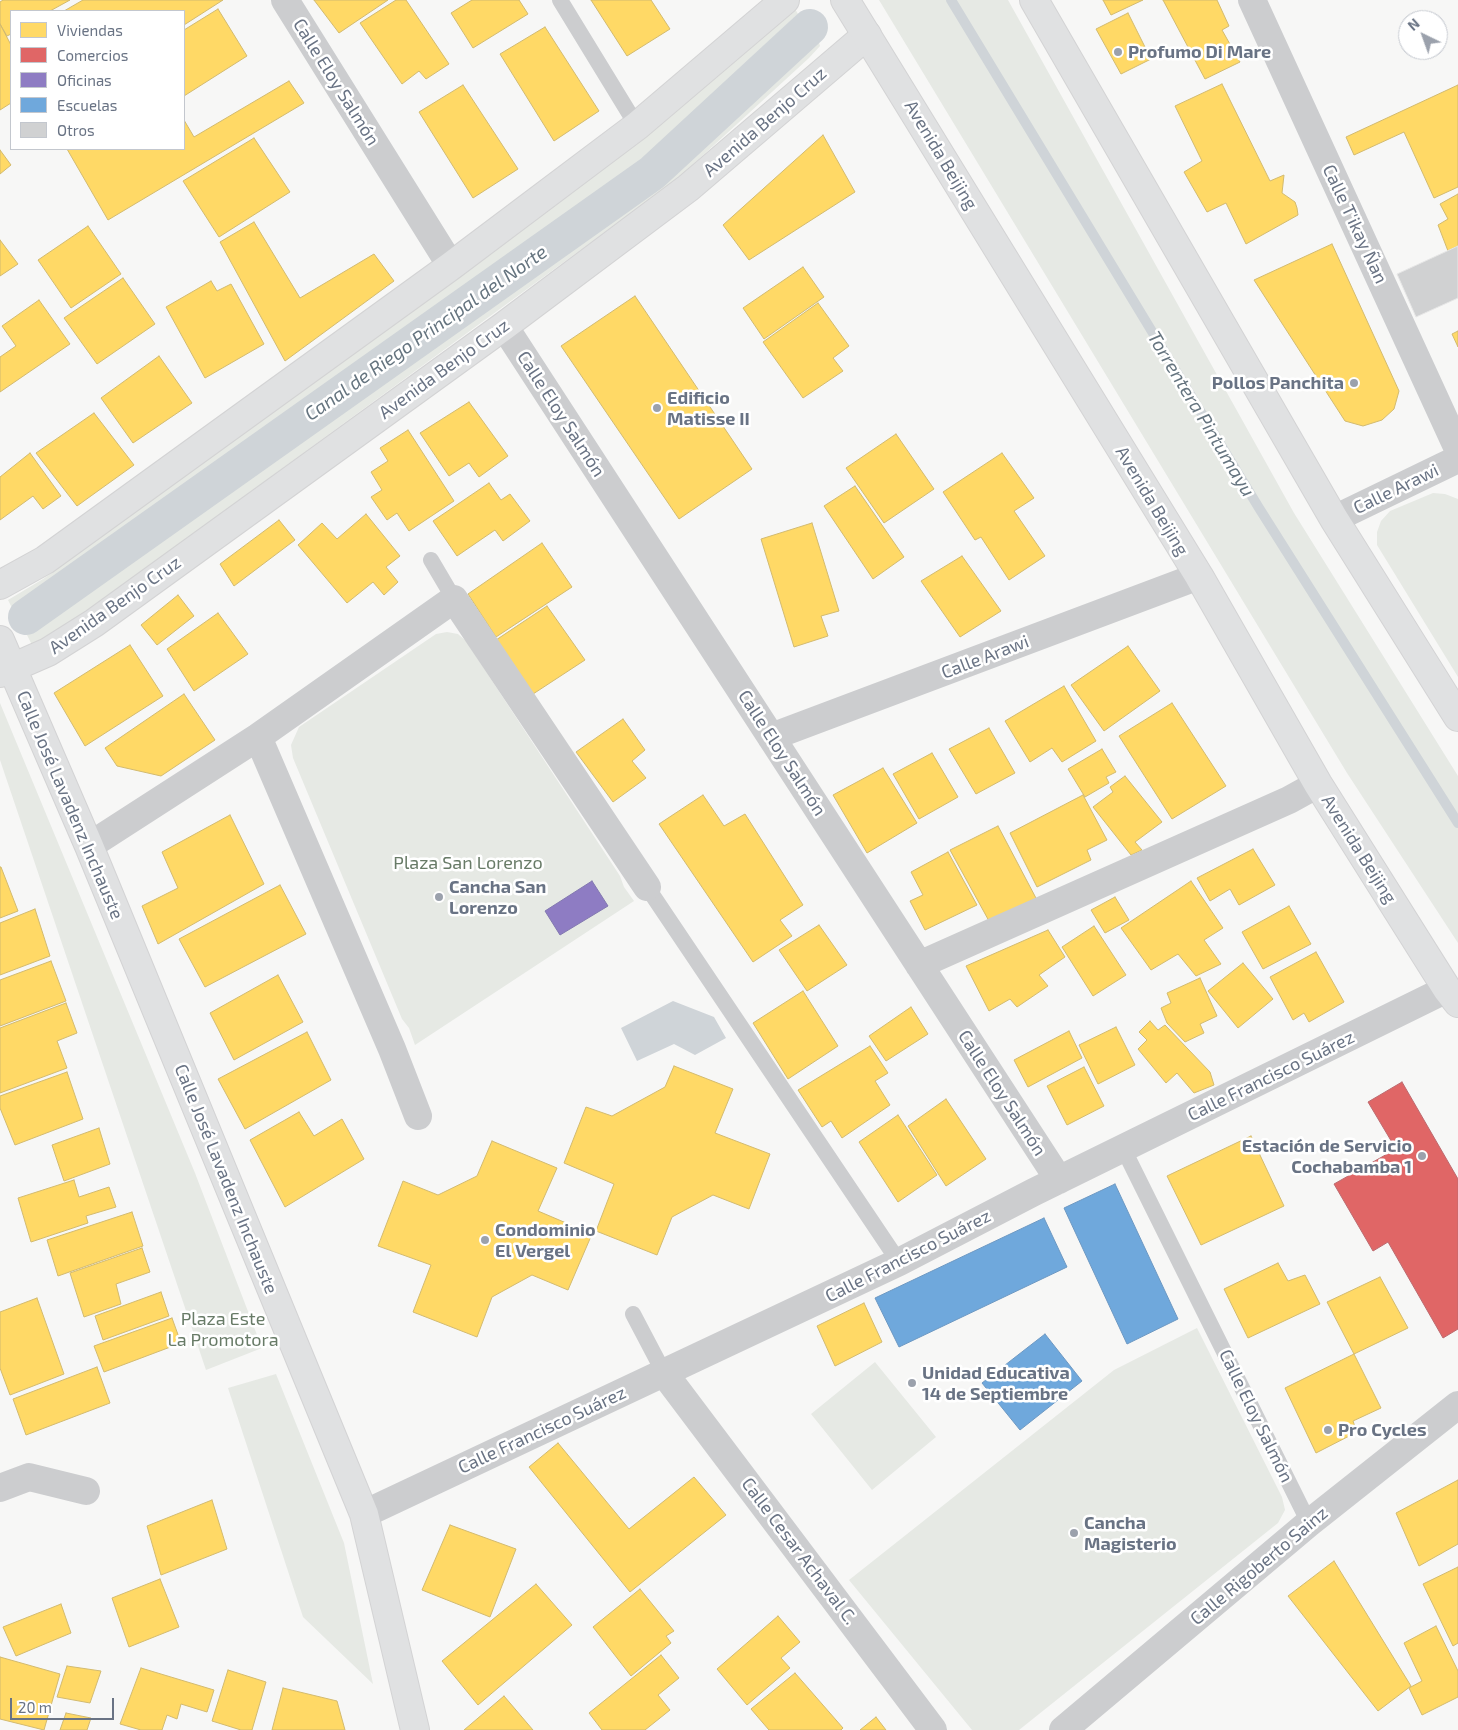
<!DOCTYPE html>
<meta charset="utf-8">
<style>
body{margin:0}
#map{position:relative;width:1458px;height:1730px;overflow:hidden;background:#f7f7f6;font-family:"Exo 2",sans-serif}
canvas{display:block}
.legend{position:absolute;left:10px;top:10px;width:175px;height:140px;box-sizing:border-box;background:#fff;border:1px solid #c3c7ce;margin:0;padding:6px 9px;list-style:none;font-size:15px;color:#697384}
.legend li{display:flex;align-items:center;gap:10px;height:25px}
.legend b{width:25px;border:1px solid #c3c7ce}
.north{position:absolute;left:1398px;top:10px;width:50px;height:50px;box-sizing:border-box;background:#fff;border:1px solid #c3c7ce;border-radius:50%;rotate:318deg;font-size:14px;font-weight:700;line-height:20px;text-align:center;color:#697384}
.north::after{content:'';display:block;margin:auto;width:18px;height:22px;background:#9ba1ac;clip-path:polygon(50% 0,100% 100%,50% 72%,0 100%)}
.scale{position:absolute;left:10px;top:1698px;width:104px;height:22px;box-sizing:border-box;border:2px solid #697384;border-top:0;padding-left:6px;font-size:15px;line-height:18px;white-space:nowrap;color:#697384;-webkit-text-stroke:4px #fff;paint-order:stroke}
</style>
<div id="map">
<canvas width="1458" height="1730"></canvas>
<ul class="legend">
<li><b style="height:14px;background:#ffd966"></b>Viviendas</li>
<li><b style="height:14px;background:#e06666"></b>Comercios</li>
<li><b style="height:14px;background:#8e7cc3"></b>Oficinas</li>
<li><b style="height:14px;background:#6fa8dc"></b>Escuelas</li>
<li><b style="height:14px;background:#d0d1d2"></b>Otros</li>
</ul>
<div class="north">N</div>
<div class="scale">20 m</div>
</div>
<script>
const c = document.querySelector('canvas').getContext('2d');
c.lineJoin = 'round';
function fillPath(path, color) {
  c.fillStyle = color;
  c.fill(path, 'evenodd');
}
function toPath(rows) {
  const path = new Path2D();
  for (const r of rows) {
    path.moveTo(r[0], r[1]);
    for (let i = 2; i < r.length; i += 2) path.lineTo(r[i], r[i + 1]);
  }
  return path;
}
function stroke(path, color, width, dash) {
  c.strokeStyle = color;
  c.lineWidth = width;
  c.lineCap = dash ? 'butt' : 'round';
  c.setLineDash(dash || []);
  c.stroke(path);
}
function write(font, color, halo, rows, align = 'center') {
  c.font = font + ' "Exo 2",sans-serif';
  c.lineWidth = 5;
  c.setLineDash([]);
  c.textBaseline = 'middle';
  c.strokeStyle = halo;
  c.fillStyle = color;
  for (const [text, x, y, turn = 0] of rows) {
    c.save();
    c.translate(x, y);
    c.rotate((+turn || 0) * Math.PI / 180);
    c.textAlign = isNaN(turn) ? turn : align;
    if (halo) c.strokeText(text, 0, 0);
    c.fillText(text, 0, 0);
    c.restore();
  }
}
fillPath(toPath([
 [879,0,1008,0,1294,513,1458,776,1458,943,1347,773],
 [794,7,798,14,645,158,417,325,65,576,12,608,8,600,43,579,421,305,561,201,653,128],
 [818,39,820,46,809,58,676,180,78,618,32,645,24,629,454,327,653,181,685,157,805,44],
 [1433,493,1445,494,1458,499,1458,677,1377,545,1377,532,1381,521,1390,511],
 [447,632,458,634,466,641,620,876,624,887,634,901,415,1045,409,1028,402,1019,293,758,291,745,299,727,436,634],
 [0,703,195,1173,262,1348,206,1370,0,760],
 [1197,1328,1282,1497,1285,1510,1278,1523,1019,1730,972,1730,849,1580,1114,1370],
 [875,1362,936,1437,872,1490,811,1414],
 [276,1374,344,1543,373,1684,303,1617,228,1388]
]), '#e6e9e4');
fillPath(toPath([
 [673,1001,714,1017,726,1038,695,1055,674,1044,637,1061,621,1028]
]), '#cfd4d8');
const homes = toPath([
 [3,0,70,0,50,11,11,11,11,34,7,36,0,24,0,2,3,0],
 [83,0,223,0,184,25,184,11,64,11,83,0],
 [314,0,388,0,339,33,314,0],
 [396,0,406,0,449,64,426,79,419,71,402,84,360,23,396,0],
 [472,0,519,0,528,14,473,48,451,13,472,0],
 [591,0,651,0,670,29,627,56,591,0],
 [1103,0,1143,0,1111,15,1103,0],
 [1163,0,1217,0,1229,26,1222,30,1240,62,1205,79,1163,0],
 [218,9,247,56,184,96,184,30,218,9],
 [1128,13,1151,59,1121,74,1096,29,1128,13],
 [0,24,11,45,11,103,0,110,0,24],
 [545,27,599,111,554,141,500,54,545,27],
 [289,81,304,103,108,220,67,149,184,149,184,120,194,137,289,81],
 [1222,84,1270,181,1284,175,1282,193,1295,202,1297,208,1298,215,1246,244,1226,203,1207,212,1184,172,1202,161,1175,106,1222,84],
 [463,85,518,169,473,198,419,112,463,85],
 [1458,85,1458,187,1434,198,1404,132,1354,155,1346,137,1458,85],
 [823,135,855,192,749,260,723,225,823,135],
 [254,138,290,192,219,237,183,181,254,138],
 [0,150,11,165,0,174,0,150],
 [1458,194,1458,246,1448,251,1438,225,1448,219,1440,204,1458,194],
 [254,222,300,298,374,254,394,281,285,361,220,242,254,222],
 [88,226,121,274,71,308,38,260,88,226],
 [0,240,18,264,0,276,0,240],
 [1332,244,1399,391,1394,409,1382,420,1363,426,1345,421,1254,280,1332,244],
 [803,267,824,297,764,339,743,308,803,267],
 [123,278,155,324,97,364,64,318,123,278],
 [211,281,217,291,231,284,264,344,205,378,166,307,211,281],
 [635,296,752,469,679,519,561,346,635,296],
 [39,300,70,344,0,392,0,357,16,346,2,326,39,300],
 [818,303,849,346,833,358,843,371,803,398,763,342,818,303],
 [1458,331,1458,347,1452,334,1458,331],
 [159,356,192,403,133,443,101,398,159,356],
 [469,402,508,456,479,477,469,463,449,476,420,433,469,402],
 [94,413,134,465,77,506,36,453,94,413],
 [408,430,454,501,409,531,397,513,387,520,371,497,382,490,371,472,388,461,380,448,408,430],
 [896,434,934,489,884,523,846,468,896,434],
 [30,453,61,496,43,509,33,496,0,520,0,477,30,453],
 [1002,453,1034,498,1014,511,1045,556,1009,580,981,537,975,540,943,492,1002,453],
 [489,483,501,500,510,494,530,521,503,541,495,530,457,556,433,521,489,483],
 [855,486,904,557,873,579,824,506,855,486],
 [366,514,400,556,386,567,398,582,384,595,373,582,347,603,298,545,322,523,337,539,366,514],
 [279,520,295,540,234,586,220,564,279,520],
 [812,523,839,611,821,616,828,636,794,647,761,539,812,523],
 [542,543,572,587,496,637,468,594,542,543],
 [962,556,1001,611,960,637,921,581,962,556],
 [178,595,194,616,157,645,141,625,178,595],
 [547,606,585,660,530,696,493,642,547,606],
 [218,613,248,654,194,691,167,649,218,613],
 [130,645,163,696,85,746,54,693,130,645],
 [1128,646,1160,691,1104,731,1071,685,1128,646],
 [1064,686,1096,741,1062,762,1052,748,1030,762,1005,721,1064,686],
 [184,694,215,740,161,776,117,766,105,748,184,694],
 [1172,703,1226,786,1172,819,1119,736,1172,703],
 [623,719,645,750,632,761,646,778,613,802,576,752,623,719],
 [989,728,1015,773,976,794,949,749,989,728],
 [1102,749,1116,772,1106,777,1109,783,1085,797,1068,769,1102,749],
 [932,753,958,797,919,819,893,774,932,753],
 [883,768,917,823,867,853,833,795,883,768],
 [1125,776,1162,822,1135,842,1142,850,1131,855,1093,807,1113,792,1110,787,1125,776],
 [703,795,724,826,745,814,803,905,780,920,792,936,753,962,659,824,703,795],
 [1083,795,1107,840,1087,850,1091,860,1037,887,1010,833,1083,795],
 [230,815,264,884,158,944,142,906,178,888,162,852,230,815],
 [998,826,1037,900,989,921,950,850,998,826],
 [1253,849,1275,885,1239,905,1230,889,1210,901,1197,878,1253,849],
 [948,852,977,905,925,930,910,901,923,895,911,872,948,852],
 [0,867,1,867,18,911,0,918,0,867],
 [1191,881,1223,928,1204,940,1221,964,1196,976,1178,954,1151,970,1121,928,1191,881],
 [280,885,306,934,205,987,179,939,280,885],
 [1115,897,1129,920,1105,933,1091,910,1115,897],
 [1289,906,1311,944,1263,969,1242,932,1289,906],
 [35,909,50,956,0,975,0,923,35,909],
 [819,925,847,965,807,991,779,950,819,925],
 [1094,926,1126,975,1093,996,1062,947,1094,926],
 [1048,930,1065,957,1039,975,1048,986,1017,1007,1010,999,989,1011,966,966,1048,930],
 [1316,952,1344,1002,1309,1022,1304,1013,1293,1020,1270,977,1316,952],
 [51,961,66,1001,0,1026,0,980,51,961],
 [1243,963,1273,999,1238,1028,1208,991,1243,963],
 [278,975,303,1022,234,1060,210,1013,278,975],
 [1200,978,1217,1016,1200,1024,1204,1033,1185,1042,1167,1023,1161,1008,1171,1003,1167,993,1200,978],
 [803,991,838,1046,788,1079,753,1023,803,991],
 [66,1003,77,1033,57,1041,67,1068,0,1093,0,1028,66,1003],
 [911,1007,928,1034,886,1061,869,1036,911,1007],
 [1150,1021,1158,1030,1165,1025,1210,1072,1214,1085,1194,1093,1177,1073,1166,1083,1138,1049,1147,1040,1139,1032,1150,1021],
 [1116,1027,1135,1065,1098,1084,1079,1045,1116,1027],
 [1069,1031,1082,1058,1028,1087,1014,1060,1069,1031],
 [307,1032,331,1080,245,1129,218,1079,307,1032],
 [870,1046,888,1073,875,1081,890,1105,842,1138,831,1121,822,1127,798,1090,870,1046],
 [674,1066,733,1089,715,1133,770,1154,749,1209,713,1195,672,1217,657,1255,596,1231,614,1184,564,1163,586,1107,612,1116,665,1087,674,1066],
 [1084,1067,1104,1106,1067,1125,1047,1086,1084,1067],
 [67,1072,83,1119,15,1145,0,1108,0,1096,67,1072],
 [946,1099,986,1159,946,1186,908,1126,946,1099],
 [299,1112,314,1136,342,1119,364,1159,285,1207,250,1140,299,1112],
 [898,1115,937,1175,898,1202,859,1142,898,1115],
 [99,1128,110,1164,64,1181,52,1145,99,1128],
 [1251,1136,1284,1206,1201,1245,1167,1176,1251,1136],
 [492,1141,557,1168,538,1211,592,1234,568,1290,532,1275,492,1297,477,1337,413,1312,431,1265,378,1246,403,1181,438,1195,477,1176,492,1141],
 [74,1180,79,1197,109,1187,116,1207,86,1216,88,1223,31,1242,18,1198,74,1180],
 [132,1212,143,1246,58,1276,47,1240,132,1212],
 [142,1248,150,1272,116,1284,121,1304,84,1317,70,1273,142,1248],
 [1278,1263,1288,1281,1305,1275,1320,1304,1248,1338,1224,1289,1278,1263],
 [1380,1277,1408,1328,1354,1354,1327,1302,1380,1277],
 [161,1292,169,1316,103,1340,95,1316,161,1292],
 [37,1298,64,1374,10,1395,0,1368,0,1312,37,1298],
 [864,1303,882,1342,835,1366,817,1326,864,1303],
 [172,1318,181,1343,104,1372,94,1346,172,1318],
 [1354,1354,1381,1408,1353,1421,1357,1432,1316,1453,1285,1388,1354,1354],
 [97,1367,110,1403,26,1435,13,1399,97,1367],
 [558,1443,629,1529,694,1477,726,1515,630,1592,529,1467,558,1443],
 [1458,1480,1458,1544,1419,1566,1396,1513,1458,1480],
 [212,1500,227,1549,161,1575,147,1526,212,1500],
 [450,1525,516,1549,490,1617,422,1590,450,1525],
 [1334,1561,1411,1686,1378,1711,1288,1596,1334,1561],
 [1458,1567,1458,1643,1453,1646,1423,1584,1458,1567],
 [160,1579,179,1627,129,1647,112,1598,160,1579],
 [536,1584,572,1625,478,1705,442,1661,536,1584],
 [640,1589,674,1631,666,1636,671,1643,631,1676,593,1627,640,1589],
 [61,1604,71,1633,16,1656,3,1627,61,1604],
 [778,1616,800,1642,781,1658,790,1668,747,1705,717,1669,778,1616],
 [1436,1626,1458,1671,1458,1697,1422,1715,1409,1688,1422,1681,1404,1643,1436,1626],
 [661,1655,679,1678,658,1695,670,1710,645,1730,602,1730,589,1713,661,1655],
 [0,1657,60,1674,44,1730,0,1719,0,1657],
 [67,1666,101,1671,90,1703,57,1697,67,1666],
 [141,1668,214,1690,207,1712,181,1704,177,1719,167,1715,162,1730,141,1730,120,1724,141,1668],
 [228,1670,266,1682,252,1730,241,1730,212,1721,228,1670],
 [795,1673,843,1728,841,1730,769,1730,751,1709,795,1673],
 [283,1688,337,1701,345,1730,272,1730,283,1688],
 [504,1696,533,1730,464,1730,504,1696],
 [66,1713,91,1718,87,1730,60,1730,66,1713],
 [876,1717,886,1730,860,1730,876,1717]
]);
fillPath(homes, '#ffd966');
stroke(homes, '#d2ba6f', 1);
const shops = toPath([
 [1402,1082,1458,1179,1458,1329,1443,1338,1388,1242,1373,1251,1334,1184,1396,1149,1368,1102,1402,1082]
]);
fillPath(shops, '#e06666');
stroke(shops, '#bc6a6f', 1);
const offices = toPath([
 [592,881,608,906,560,935,545,911,592,881]
]);
fillPath(offices, '#8e7cc3');
stroke(offices, '#8379b0', 1);
const schools = toPath([
 [1115,1184,1178,1319,1127,1344,1064,1208,1115,1184],
 [1044,1218,1067,1267,899,1347,875,1298,1044,1218],
 [1045,1334,1082,1381,1020,1430,982,1383,1045,1334]
]);
fillPath(schools, '#6fa8dc');
stroke(schools, '#6d98c2', 1);
stroke(toPath([
 [951,0,1259,508,1458,823]
]), '#cfd4d8', 10);
stroke(toPath([
 [26,617,652,173,810,27]
]), '#cfd4d8', 36);
const building = toPath([
 [1458,246,1458,298,1416,317,1397,274,1458,246]
]);
fillPath(building, '#d0d1d2');
stroke(building, '#e6e6e6', 1);
const secondary = toPath([
 [0,585,45,560,451,266,637,126,785,0],
 [0,640,89,846,364,1514,415,1730],
 [0,673,48,652,94,623,504,326,688,188,867,35]
]);
const primary = toPath([
 [845,0,1199,576,1318,784,1447,989,1458,1003],
 [1034,0,1334,519,1458,717]
]);
stroke(secondary, '#d3d3d4', 30);
stroke(primary, '#d3d3d4', 30);
stroke(toPath([
 [560,0,637,126],
 [431,560,454,599],
 [647,887,899,1262],
 [1123,1148,1309,1523],
 [633,1314,664,1373]
]), '#cccdcf', 16);
stroke(toPath([
 [285,0,451,266],
 [1252,0,1458,449],
 [504,326,1059,1180],
 [1334,519,1458,459],
 [258,737,392,1049,418,1116],
 [771,737,1199,576],
 [89,846,258,737,454,599,647,887],
 [919,965,1289,800,1318,784],
 [664,1373,933,1730],
 [0,1488,29,1477,86,1491],
 [364,1514,899,1262,1034,1192,1447,989],
 [1063,1730,1309,1523,1458,1405]
]), '#cccdcf', 28);
stroke(secondary, '#e0e1e2', 28);
stroke(primary, '#e0e1e2', 28);
for (const [x, y, r, color] of [
 [1118,52,5,"#9ba1ac"],
 [1354,383,5,"#9ba1ac"],
 [657,408,5,"#9ba1ac"],
 [439,897,5,"#9ba1ac"],
 [1422,1156,5,"#9ba1ac"],
 [485,1240,5,"#9ba1ac"],
 [912,1383,5,"#9ba1ac"],
 [1328,1430,5,"#9ba1ac"],
 [1074,1533,5,"#9ba1ac"]
]) {
  const dot = new Path2D();
  dot.arc(x, y, r, 0, 2 * Math.PI);
  c.fillStyle = color;
  c.fill(dot);
  stroke(dot, '#fff', 2);
}
write('bold 18px', '#697384', '#fff', [
 ["Profumo Di Mare",1128,52],
 ["Pollos Panchita",1344,383,"right"],
 ["Edificio",667,398],
 ["Matisse II",667,419],
 ["Cancha San",449,887],
 ["Lorenzo",449,908],
 ["Estación de Servicio",1412,1146,"right"],
 ["Cochabamba 1",1412,1167,"right"],
 ["Condominio",495,1230],
 ["El Vergel",495,1251],
 ["Unidad Educativa",922,1373],
 ["14 de Septiembre",922,1394],
 ["Pro Cycles",1338,1430],
 ["Cancha",1084,1523],
 ["Magisterio",1084,1544]
], 'left');
write('18px', '#697384', '#fff', [
 ["Calle Eloy Salmón",336,82,58],
 ["Avenida Benjo Cruz",765,122,-41],
 ["Avenida Beijing",941,155,59],
 ["Calle T'ikay Ñan",1355,224,65],
 ["Avenida Benjo Cruz",444,369,-36],
 ["Calle Eloy Salmón",561,414,57],
 ["Calle Arawi",1396,489,-26],
 ["Avenida Beijing",1152,501,59],
 ["Avenida Benjo Cruz",115,605,-35],
 ["Calle Arawi",985,657,-21],
 ["Calle Eloy Salmón",782,753,57],
 ["Calle José Lavadenz Inchauste",70,805,67],
 ["Avenida Beijing",1359,849,58],
 ["Calle Francisco Suárez",1271,1076,-26],
 ["Calle Eloy Salmón",1002,1093,57],
 ["Calle José Lavadenz Inchauste",226,1179,68],
 ["Calle Francisco Suárez",908,1256,-27],
 ["Calle Eloy Salmón",1256,1416,64],
 ["Calle Francisco Suárez",542,1430,-25],
 ["Calle Cesar Achaval C.",799,1551,53],
 ["Calle Rigoberto Sainz",1259,1566,-40]
]);
write('18px', '#687b67', '#fff', [
 ["Plaza San Lorenzo",468,863],
 ["Plaza Este",223,1319],
 ["La Promotora",223,1340]
]);
write('italic 19px', '#65747f', '#fff', [
 ["Canal de Riego Principal del Norte",426,333,-35],
 ["Torrentera Pintumayu",1201,414,59]
]);
</script>
